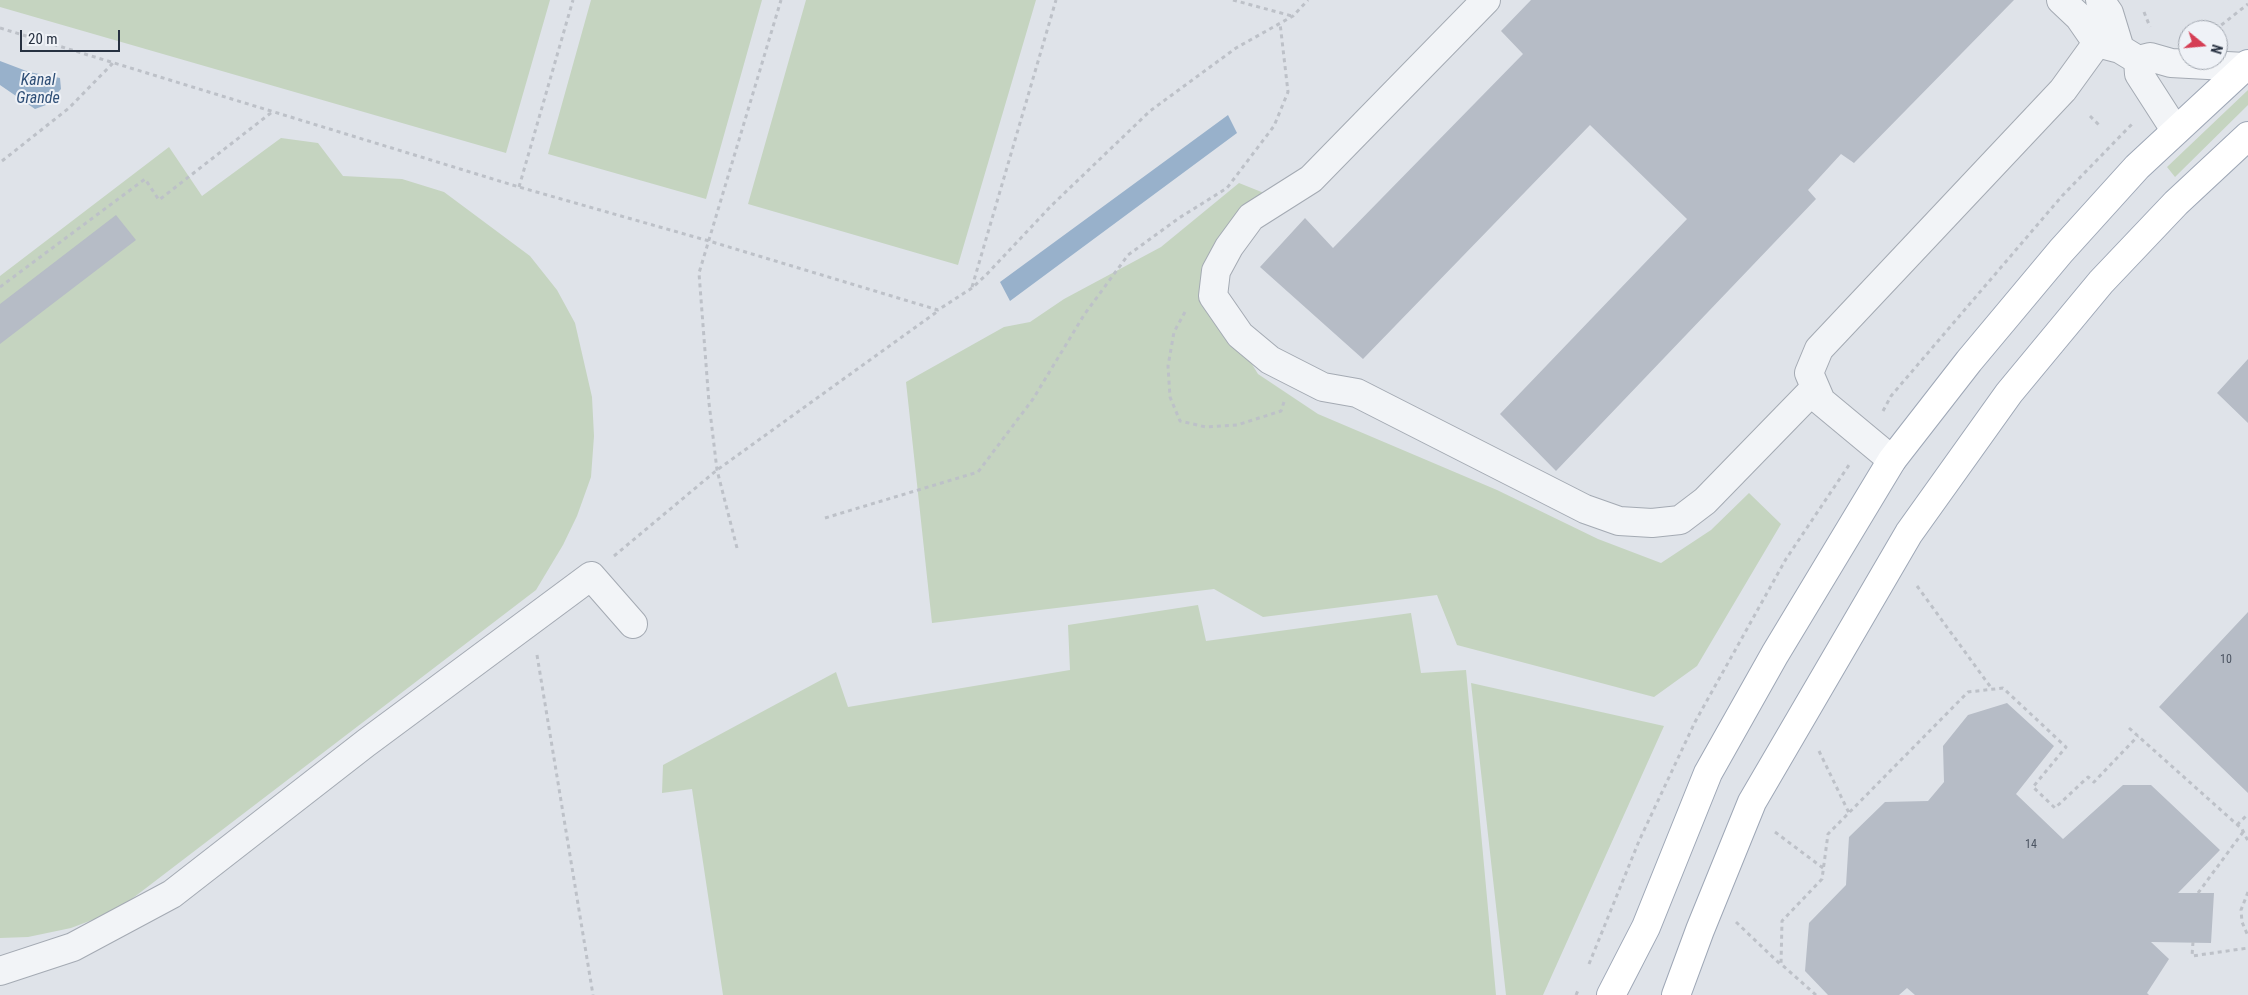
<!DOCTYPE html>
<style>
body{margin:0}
#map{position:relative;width:2248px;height:995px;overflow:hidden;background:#dfe3e9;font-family:"Roboto Condensed",sans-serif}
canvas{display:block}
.north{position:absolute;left:2178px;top:20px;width:50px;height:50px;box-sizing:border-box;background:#eff2f7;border:1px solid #9fa5ae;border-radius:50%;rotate:107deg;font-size:14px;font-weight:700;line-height:20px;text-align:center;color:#273141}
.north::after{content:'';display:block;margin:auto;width:18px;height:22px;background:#d53e54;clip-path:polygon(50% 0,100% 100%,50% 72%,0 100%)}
.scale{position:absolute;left:20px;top:30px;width:100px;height:22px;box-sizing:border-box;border:2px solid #273141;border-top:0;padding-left:6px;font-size:15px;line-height:18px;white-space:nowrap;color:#273141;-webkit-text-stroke:4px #eff2f7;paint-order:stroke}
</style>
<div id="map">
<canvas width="2248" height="995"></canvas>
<div class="north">N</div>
<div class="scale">20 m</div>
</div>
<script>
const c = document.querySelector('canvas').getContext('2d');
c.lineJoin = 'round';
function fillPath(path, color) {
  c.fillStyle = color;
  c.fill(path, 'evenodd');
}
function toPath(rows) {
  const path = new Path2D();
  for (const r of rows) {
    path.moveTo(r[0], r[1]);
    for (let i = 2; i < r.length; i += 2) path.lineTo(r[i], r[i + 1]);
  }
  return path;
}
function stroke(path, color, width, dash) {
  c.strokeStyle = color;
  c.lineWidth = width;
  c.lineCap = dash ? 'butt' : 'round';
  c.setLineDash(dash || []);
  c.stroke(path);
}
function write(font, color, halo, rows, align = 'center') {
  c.font = font + ' "Roboto Condensed",sans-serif';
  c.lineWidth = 4;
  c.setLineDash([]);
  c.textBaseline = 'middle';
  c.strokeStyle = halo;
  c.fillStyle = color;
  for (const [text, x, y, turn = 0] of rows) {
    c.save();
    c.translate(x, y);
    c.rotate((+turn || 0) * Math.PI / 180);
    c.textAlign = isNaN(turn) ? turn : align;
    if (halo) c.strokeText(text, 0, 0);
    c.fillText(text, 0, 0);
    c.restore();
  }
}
fillPath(toPath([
 [0,0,550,0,506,153,0,7],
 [591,0,762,0,706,199,548,154],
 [806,0,1036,0,958,265,748,204],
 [2248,90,2248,105,2175,177,2167,167],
 [281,138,318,143,343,176,402,179,444,192,530,256,557,290,575,323,592,397,594,436,591,477,577,516,563,545,536,590,116,911,71,928,28,937,0,938,0,276,169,147,202,196],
 [1239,183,1284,201,1244,240,1225,280,1226,322,1258,374,1318,414,1497,490,1598,539,1661,563,1711,530,1749,493,1781,524,1697,666,1654,697,1457,645,1437,595,1263,617,1214,589,932,623,906,382,1004,327,1030,322,1064,299,1161,247],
 [1198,605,1206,641,1411,613,1421,673,1466,670,1496,995,723,995,692,789,662,793,663,765,836,672,848,707,1070,670,1068,625],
 [1471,683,1664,726,1543,995,1506,995]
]), '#c5d4c0');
fillPath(toPath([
 [0,61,29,72,60,78,61,89,46,105,35,109,0,85],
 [1228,115,1237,133,1010,301,1000,282]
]), '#98b1cb');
fillPath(toPath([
 [1531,0,2014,0,1854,163,1841,154,1808,190,1816,199,1556,471,1500,414,1687,219,1590,125,1363,359,1260,267,1305,218,1333,248,1523,54,1501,31],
 [116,215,136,240,0,344,0,304],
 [2248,359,2248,423,2217,393],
 [2248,612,2248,793,2159,707],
 [2007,703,2054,746,2016,794,2063,839,2123,785,2151,785,2220,850,2178,893,2214,893,2211,943,2151,942,2169,959,2147,993,2149,995,1915,995,1907,988,1899,995,1828,995,1805,971,1809,923,1846,885,1849,837,1885,802,1928,801,1944,782,1943,746,1968,715]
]), '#b6bcc6');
const minor = toPath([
 [1486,0,1311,179,1251,217,1229,247,1216,271,1213,296,1240,335,1270,360,1323,387,1357,393,1585,509,1619,521,1652,523,1680,520,1705,501,1814,389],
 [2061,0,2079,17,2097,43,2120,49,2138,60,2150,57,2171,63,2245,67],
 [2100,0,2109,13,2120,49],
 [2138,60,2139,74,2175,130],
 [1892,460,1821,401,1809,373,1819,349,2063,90,2097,43],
 [0,971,73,947,172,894,366,743,591,576,633,624]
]);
const major = toPath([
 [1611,995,1646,927,1708,773,1775,654,1892,460,1969,361,2061,251,2137,167,2248,64],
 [1676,995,1700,930,1752,802,1909,533,2009,393,2101,282,2176,203,2248,136]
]);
stroke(minor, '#a4aab3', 30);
stroke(major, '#9ea7b6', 30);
stroke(toPath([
 [1233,0,1292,16],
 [2144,12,2150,27],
 [0,28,519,187,709,241,938,310,972,288,986,275,1051,206,1150,111,1236,48,1293,16,1308,0],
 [2215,30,2248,4],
 [2090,116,2099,125],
 [2,161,69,108,114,62],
 [519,187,573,0],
 [0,287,145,179,159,200,272,112],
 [972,287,1056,0],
 [1185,312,1174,332,1168,366,1170,397,1180,421,1206,427,1237,425,1281,411,1284,402],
 [1883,411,1891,396,2062,196,2134,122],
 [825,518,978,472,1033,399,1084,315,1128,255,1179,218,1227,188,1274,126,1288,92,1280,23],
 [737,548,717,470,709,403,699,273,781,0],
 [614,556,717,470,938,311],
 [1917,586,1992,689],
 [537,655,593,995],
 [2129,728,2242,829,2248,841],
 [1819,751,1849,813],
 [2237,825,2248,814],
 [1775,832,1823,868],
 [2248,892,2241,910,2242,922,2248,936],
 [2198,893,2243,832],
 [1736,922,1780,964],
 [2193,942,2192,956,2248,948],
 [1589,964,1639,841,1695,722,1786,559,1849,465],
 [1576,995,1579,988],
 [1816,995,1781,964,1782,921,1822,879,1828,834,1968,692,2003,688,2066,747,2033,787,2055,808,2088,777,2094,782,2138,736]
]), '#bdc1c8', 3, [4, 4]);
stroke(minor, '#f2f4f7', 28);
stroke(major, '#fff', 28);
write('12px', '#4b5462', null, [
 ["10",2226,660],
 ["14",2031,845]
]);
write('italic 16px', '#2f4f77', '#eff2f7', [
 ["Kanal",38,81],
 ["Grande",38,99]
]);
</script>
